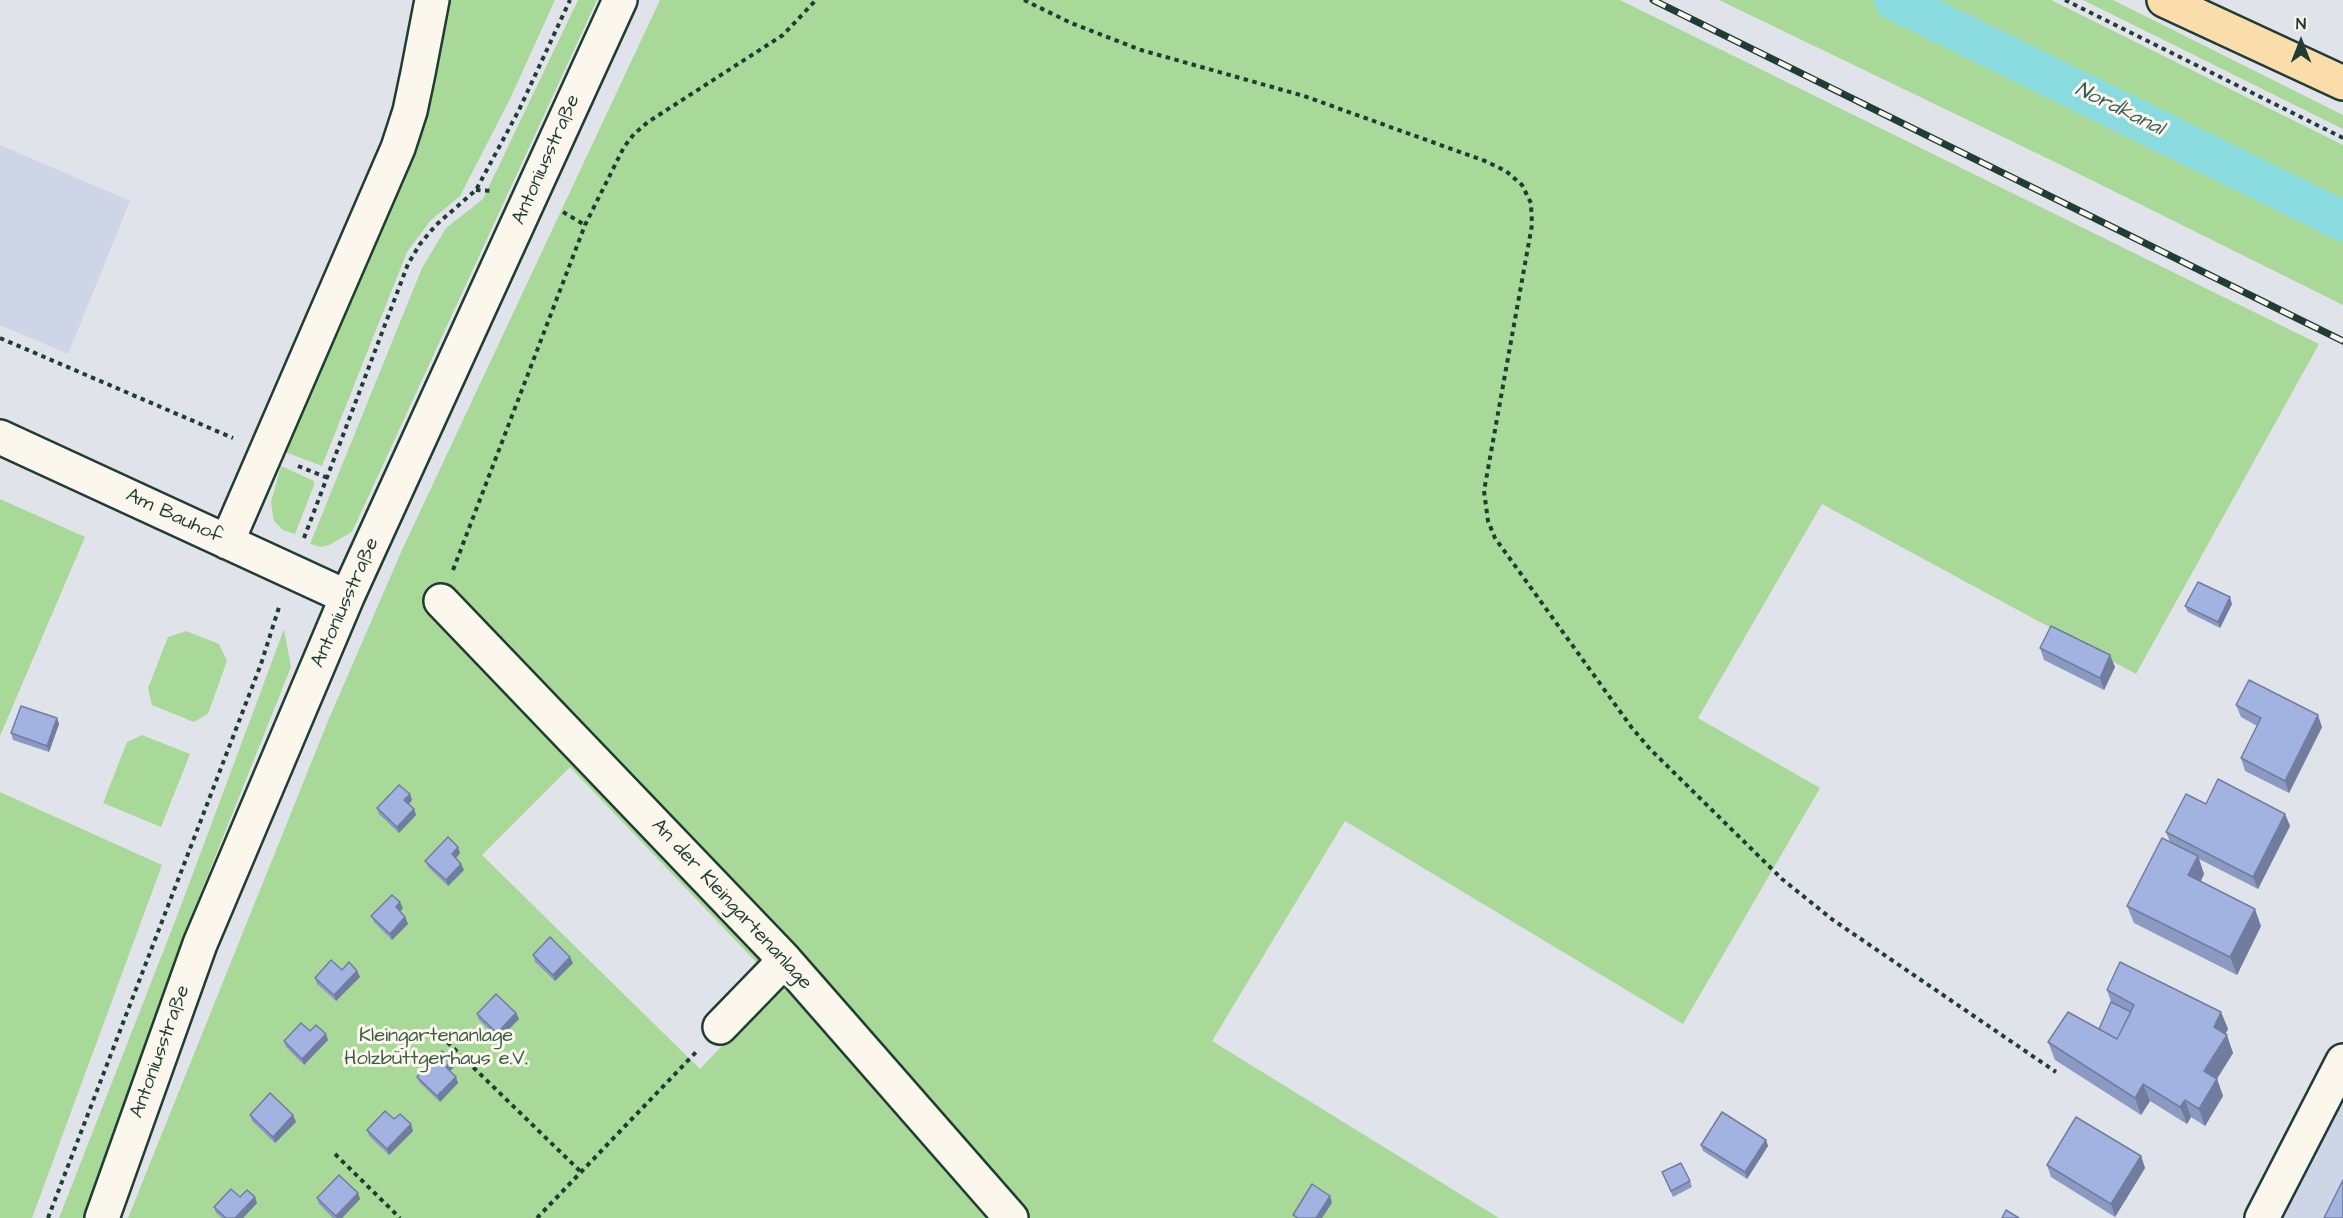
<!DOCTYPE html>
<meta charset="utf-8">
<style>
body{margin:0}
#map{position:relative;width:2343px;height:1218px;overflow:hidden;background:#e0e3e9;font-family:"Architects Daughter",sans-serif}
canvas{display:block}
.north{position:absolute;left:2271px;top:12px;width:60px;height:60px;-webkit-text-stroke:4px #fbf7ec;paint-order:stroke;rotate:0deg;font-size:16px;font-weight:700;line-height:24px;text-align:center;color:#1f3d34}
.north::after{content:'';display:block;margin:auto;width:21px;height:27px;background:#1f3d34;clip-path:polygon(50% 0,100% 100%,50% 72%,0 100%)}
</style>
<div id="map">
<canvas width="2343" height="1218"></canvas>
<div class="north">N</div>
</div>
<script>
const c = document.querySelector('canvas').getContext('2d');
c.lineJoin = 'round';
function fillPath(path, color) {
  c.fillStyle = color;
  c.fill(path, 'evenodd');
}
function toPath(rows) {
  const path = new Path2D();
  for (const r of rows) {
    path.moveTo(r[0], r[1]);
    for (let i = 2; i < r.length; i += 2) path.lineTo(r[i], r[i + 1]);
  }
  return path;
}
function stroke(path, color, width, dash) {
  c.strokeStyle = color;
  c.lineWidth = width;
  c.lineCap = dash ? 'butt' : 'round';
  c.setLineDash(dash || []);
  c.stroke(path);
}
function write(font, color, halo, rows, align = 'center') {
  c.font = font + ' "Architects Daughter",sans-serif';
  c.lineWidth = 6;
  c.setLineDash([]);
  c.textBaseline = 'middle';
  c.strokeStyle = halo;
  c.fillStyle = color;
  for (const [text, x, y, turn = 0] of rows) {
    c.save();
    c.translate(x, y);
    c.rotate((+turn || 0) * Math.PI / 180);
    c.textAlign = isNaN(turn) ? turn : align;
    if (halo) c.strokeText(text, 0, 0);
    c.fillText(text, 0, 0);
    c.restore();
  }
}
fillPath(toPath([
 [0,145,130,201,68,354,0,325],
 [2343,1101,2343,1218,2282,1218,2284,1215]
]), '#cdd5e7');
fillPath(toPath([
 [441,0,555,0,510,99,460,196,430,221,407,252,322,466,285,452,409,157],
 [578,0,597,0,352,532,329,545,321,547,310,544,422,268,446,228,483,199],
 [660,0,1620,0,2319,344,2136,674,1822,504,1698,718,1820,788,1683,1024,1345,821,1212,1041,1499,1218,128,1218,328,721,402,550],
 [570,767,779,986,700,1069,482,855],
 [1719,0,2051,0,2343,145,2343,305,2059,164],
 [2083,0,2113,0,2343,115,2343,129],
 [281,466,314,481,314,485,295,534,283,530,274,521,273,516,271,502],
 [0,499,85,537,0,736],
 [284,629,291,667,191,917,83,1218,59,1218,179,911],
 [186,631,219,644,227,661,208,714,194,722,152,705,148,688,168,637],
 [142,735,190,754,161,827,103,803,127,742],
 [0,792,162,865,32,1218,0,1218]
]), '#a9d999');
stroke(toPath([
 [1894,0,2343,221]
]), '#89dbe0', 40);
const minor = toPath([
 [0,437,347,597],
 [227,542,398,148,410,111,418,73,432,0],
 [441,601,785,960,1011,1218],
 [720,1027,785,960],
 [102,1218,200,944,347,597,620,0],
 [2262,1218,2343,1061]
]);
const major = toPath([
 [2164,0,2343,83]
]);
stroke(minor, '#1f3d34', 38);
stroke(major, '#1f3d34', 38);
stroke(toPath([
 [1024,0,1071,23,1141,50,1304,96,1485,161,1506,171,1522,185,1531,203,1532,225,1484,491,1488,521,1495,538,1632,728,1650,749,1782,879,1833,920,2056,1072],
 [2065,0,2343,138],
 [476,190,494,191],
 [563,212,585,225],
 [0,338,233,438],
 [298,466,328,478],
 [304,538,408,264,420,244,436,225,476,190,519,110,570,0],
 [453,570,585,225,624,147,634,134,648,122,783,35,816,0],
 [441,1036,581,1172],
 [335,1154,400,1218],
 [48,1218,261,664,280,604],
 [537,1218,696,1052]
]), '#1f3d34', 4, [4.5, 4.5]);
stroke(minor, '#fbf7ec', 33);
stroke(major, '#fbddab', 33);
const rail = toPath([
 [1653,0,2343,341]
]);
stroke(rail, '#1f3d34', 7);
stroke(rail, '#fbf7ec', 4.5, [14]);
fillPath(toPath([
 [2232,604,2220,628,2188,612,2185,606],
 [2040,648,2110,655,2115,667,2104,690,2044,660],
 [2236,705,2322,727,2289,793,2245,771,2241,758,2257,726,2241,717],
 [57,718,59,724,49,752,13,740,11,733],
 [412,800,409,804,414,809,416,815,399,833,379,814,377,808],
 [2206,804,2285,814,2290,826,2258,889,2199,859,2204,874,2201,881,2261,926,2237,975,2134,923,2127,906,2170,842,2166,832],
 [458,847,460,853,456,858,461,864,464,870,448,886,428,867,425,861],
 [403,908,400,912,405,917,408,924,392,940,374,922,371,916],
 [533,955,573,963,555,981,535,962],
 [342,970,357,971,360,977,336,1001,317,984,315,978],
 [2107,990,2221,1012,2228,1029,2225,1034,2233,1053,2217,1079,2223,1096,2205,1126,2191,1117,2187,1124,2150,1101,2141,1115,2055,1060,2048,1042,2099,1029,2111,1002],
 [516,1013,519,1019,499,1039,479,1020,477,1014],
 [310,1031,328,1040,304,1065,286,1047,284,1041],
 [454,1067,450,1071,456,1077,458,1083,440,1102,420,1083,417,1077],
 [250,1115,293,1115,296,1122,275,1143,252,1121],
 [394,1119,413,1131,389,1155,369,1136,367,1130],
 [1766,1140,1768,1146,1747,1179,1703,1151,1701,1145],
 [2141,1156,2145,1168,2115,1217,2051,1177,2047,1165],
 [1662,1172,1690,1181,1692,1187,1673,1197],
 [358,1193,360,1199,342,1218,333,1218,319,1204,317,1198],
 [240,1197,257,1203,243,1218,222,1218,216,1213,214,1207]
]), '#8b9ac2');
fillPath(toPath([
 [2230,597,2232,604,2220,628,2218,622],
 [2110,655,2115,667,2104,690,2100,678],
 [2318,715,2322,727,2289,793,2285,781],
 [57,718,59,724,49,752,47,746],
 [410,794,412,800,407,806,404,800],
 [414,809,416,815,399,833,397,827],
 [2285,814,2290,826,2258,889,2253,877],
 [458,847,460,853,454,860,452,854],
 [2198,856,2204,874,2195,893,2188,875],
 [461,864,464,870,448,886,446,880],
 [400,902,403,908,398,914,396,907],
 [2255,909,2261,926,2237,975,2230,957],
 [405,917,408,924,392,940,390,934],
 [570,957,573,963,555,981,553,975],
 [357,971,360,977,336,1001,334,995],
 [2221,1012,2228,1029,2220,1044,2214,1027],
 [516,1013,519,1019,499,1039,497,1033],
 [326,1034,328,1040,304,1065,302,1059],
 [2227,1035,2233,1053,2211,1088,2204,1071],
 [452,1060,454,1067,448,1073,446,1067],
 [456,1077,458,1083,440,1102,437,1096],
 [2217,1079,2223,1096,2205,1126,2199,1109],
 [2143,1084,2150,1101,2141,1115,2135,1098],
 [2185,1100,2191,1117,2187,1124,2180,1107],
 [293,1115,296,1122,275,1143,273,1137],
 [411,1124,413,1131,389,1155,387,1149],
 [1766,1140,1768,1146,1747,1179,1745,1172],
 [2141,1156,2145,1168,2115,1217,2111,1204],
 [358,1193,360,1199,342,1218,336,1218,336,1216],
 [1330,1196,1332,1203,1322,1218,1316,1218],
 [255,1197,257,1203,243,1218,235,1218]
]), '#717d9e');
const building = toPath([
 [2198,582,2230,597,2218,622,2185,606,2198,582],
 [2051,626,2110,655,2100,678,2040,648,2051,626],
 [2249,680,2318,715,2285,781,2241,758,2261,718,2236,705,2249,680],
 [21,706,57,718,47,746,11,733,21,706],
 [2218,779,2285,814,2253,877,2166,832,2186,794,2206,804,2218,779],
 [399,785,410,794,404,800,414,809,397,827,377,808,399,785],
 [448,837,458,847,452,854,461,864,446,880,425,861,448,837],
 [2162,838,2198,856,2188,875,2255,909,2230,957,2127,906,2162,838],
 [392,895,400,902,396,907,405,917,390,934,371,916,392,895],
 [550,937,570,957,553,975,533,955,550,937],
 [331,960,342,970,349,962,357,971,334,995,315,978,331,960],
 [2120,962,2221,1012,2214,1027,2227,1035,2204,1071,2217,1079,2199,1109,2185,1100,2180,1107,2143,1084,2135,1098,2048,1042,2068,1012,2117,1039,2134,1005,2107,990,2120,962],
 [496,994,516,1013,497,1033,477,1014,496,994],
 [2111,1002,2131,1012,2117,1039,2099,1029,2111,1002],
 [301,1023,310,1031,316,1025,326,1034,302,1059,284,1041,301,1023],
 [442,1051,452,1060,446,1067,456,1077,437,1096,417,1077,442,1051],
 [270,1093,293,1115,273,1137,250,1115,270,1093],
 [385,1111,394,1119,400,1114,411,1124,387,1149,367,1130,385,1111],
 [1722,1112,1766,1140,1745,1172,1701,1145,1722,1112],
 [2076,1117,2141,1156,2111,1204,2047,1165,2076,1117],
 [1681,1163,1690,1181,1671,1191,1662,1172,1681,1163],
 [339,1175,358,1193,336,1216,317,1198,339,1175],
 [2343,1180,2343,1218,2324,1218,2343,1180],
 [1312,1184,1330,1196,1316,1218,1298,1218,1293,1215,1312,1184],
 [231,1189,240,1197,247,1190,255,1197,235,1218,226,1218,214,1207,231,1189],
 [2006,1210,2019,1218,2002,1218,2006,1210]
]);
fillPath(building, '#a2b3e2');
stroke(building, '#717d9e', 1.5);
write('20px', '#1f3d34', '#fbf7ec', [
 ["Antoniusstraße",547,160,-66],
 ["Am Bauhof",174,517,25],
 ["Antoniusstraße",346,603,-66],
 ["An der Kleingartenanlage",731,905,47],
 ["Antoniusstraße",161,1052,-70]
]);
write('20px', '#3b5c48', '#fbf7ec', [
 ["Kleingartenanlage",436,1037],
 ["Holzbüttgerhaus e.V.",436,1060]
]);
write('italic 21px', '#345d56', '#fbf7ec', [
 ["Nordkanal",2119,110,26]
]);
</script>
